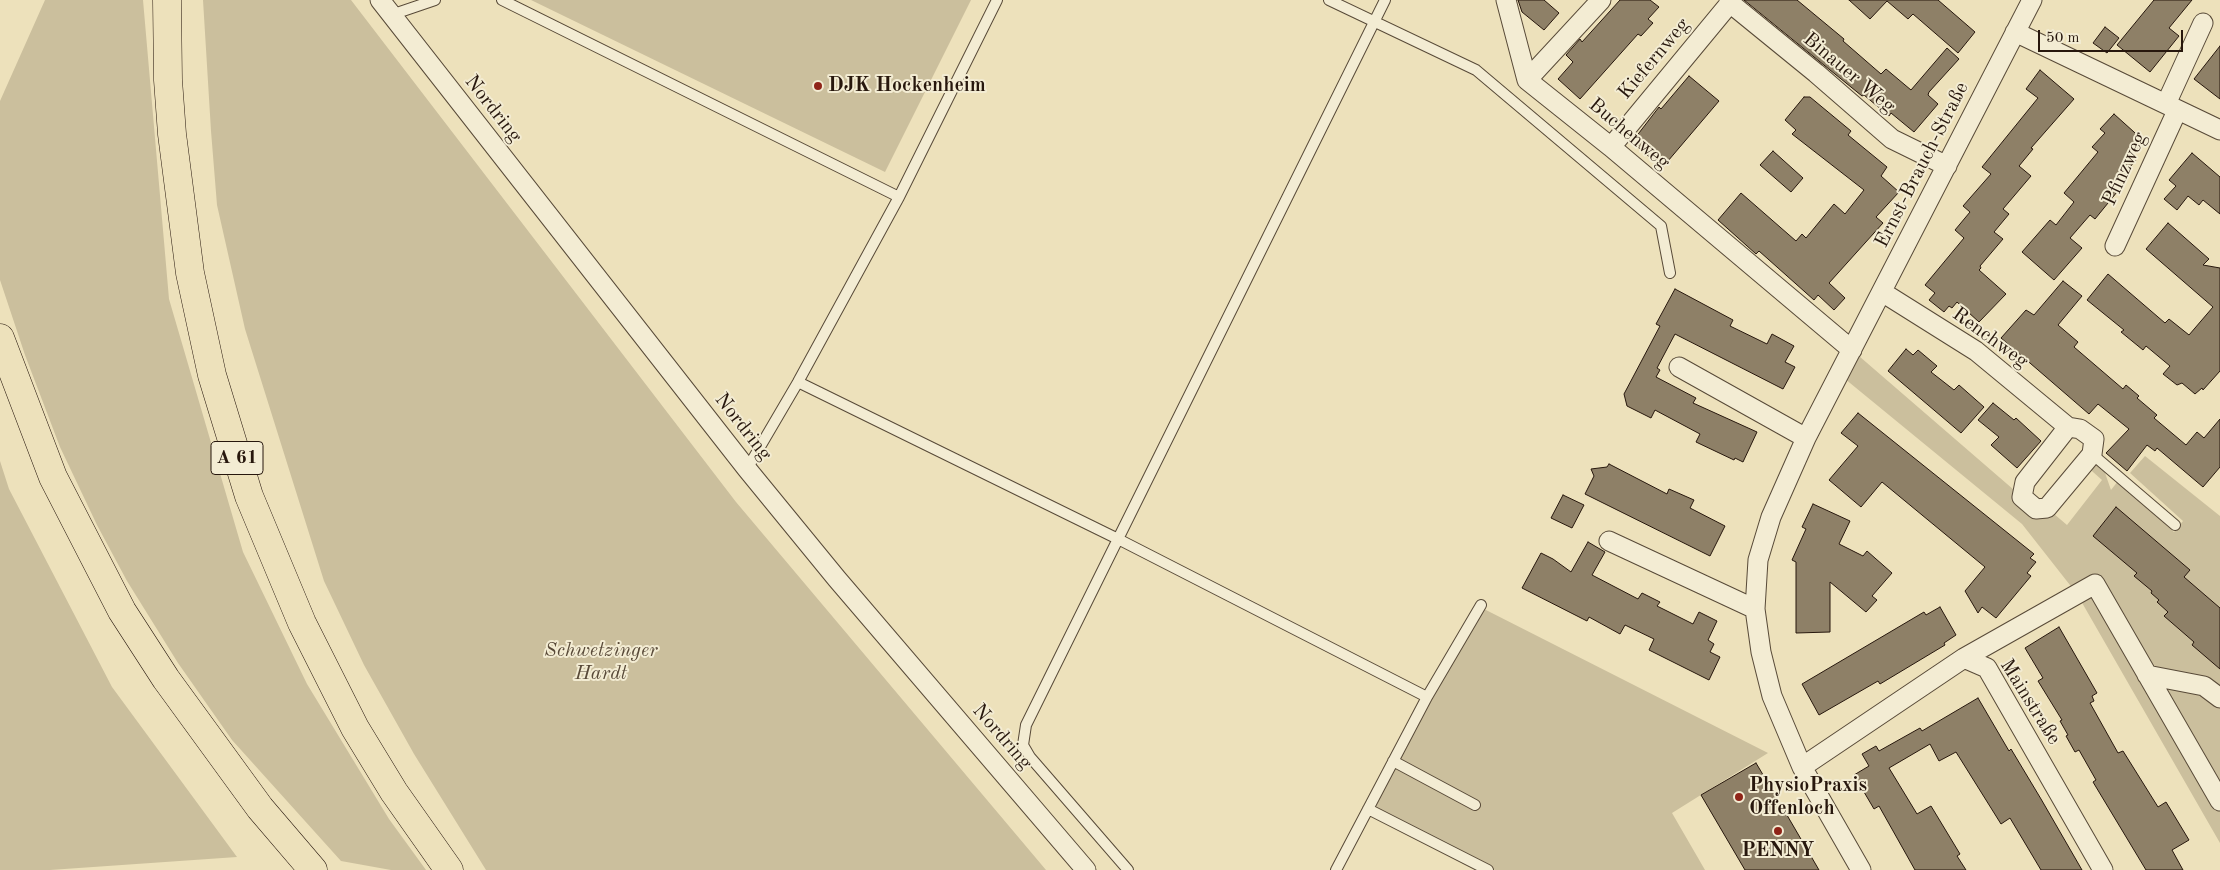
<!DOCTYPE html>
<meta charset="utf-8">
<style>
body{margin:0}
#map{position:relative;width:2220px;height:870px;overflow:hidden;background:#ede1bb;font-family:"Old Standard TT",serif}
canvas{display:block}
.scale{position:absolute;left:2038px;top:30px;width:145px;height:22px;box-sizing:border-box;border:2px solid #27170d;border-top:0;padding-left:6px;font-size:15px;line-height:18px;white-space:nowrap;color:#27170d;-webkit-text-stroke:4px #f3ecd3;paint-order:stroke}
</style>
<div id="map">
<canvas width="2220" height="870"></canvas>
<div class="scale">50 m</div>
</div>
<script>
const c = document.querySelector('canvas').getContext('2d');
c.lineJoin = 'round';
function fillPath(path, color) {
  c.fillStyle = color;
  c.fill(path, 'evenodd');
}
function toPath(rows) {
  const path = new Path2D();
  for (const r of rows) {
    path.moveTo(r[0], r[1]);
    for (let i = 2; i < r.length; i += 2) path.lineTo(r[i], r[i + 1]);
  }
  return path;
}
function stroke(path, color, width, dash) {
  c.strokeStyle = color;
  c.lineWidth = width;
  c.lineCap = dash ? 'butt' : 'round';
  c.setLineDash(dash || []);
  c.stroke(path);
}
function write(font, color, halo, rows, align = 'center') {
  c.font = font + ' "Old Standard TT",serif';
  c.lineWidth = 4;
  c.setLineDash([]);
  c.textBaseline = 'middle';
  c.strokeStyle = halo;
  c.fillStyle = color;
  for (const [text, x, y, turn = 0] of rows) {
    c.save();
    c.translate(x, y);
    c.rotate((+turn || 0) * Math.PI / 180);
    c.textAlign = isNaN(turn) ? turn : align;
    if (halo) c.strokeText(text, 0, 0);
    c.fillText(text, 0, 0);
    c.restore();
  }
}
fillPath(toPath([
 [45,0,143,0,169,299,243,552,307,684,389,819,426,870,391,870,341,861,232,740,178,663,127,581,97,525,60,447,25,355,0,280,0,101],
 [203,0,351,0,736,502,1046,870,486,870,414,754,364,665,324,581,245,329,217,205,211,131],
 [531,0,971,0,885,172],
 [1852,350,2036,509,2047,508,2067,525,2102,480,2084,464,2090,457,2104,470,2111,490,2118,481,2174,532,2183,521,2130,473,2145,456,2220,516,2220,843,2077,594,2022,524,1839,374],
 [0,461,9,489,112,687,237,857,50,870,0,870],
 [1482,608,1768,753,1672,813,1705,870,1495,870,1372,808]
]), '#cbbf9d');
const building = toPath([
 [1518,0,1544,0,1559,13,1544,30,1522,12,1518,0],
 [1620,0,1650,0,1659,7,1648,19,1653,23,1641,36,1638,34,1580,99,1558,79,1573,62,1566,55,1580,39,1582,42,1620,0],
 [1744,0,1797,0,1844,39,1843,41,1881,74,1886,69,1911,90,1947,48,1959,59,1929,92,1928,95,1938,104,1914,132,1891,113,1889,116,1864,95,1862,96,1744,0],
 [1849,0,1938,0,1975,32,1958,53,1913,14,1908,19,1887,1,1870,19,1849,0],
 [2154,0,2192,0,2169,28,2179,36,2150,72,2117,45,2154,0],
 [2105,27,2119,38,2107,53,2093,43,2105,27],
 [2220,46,2220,99,2194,79,2220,46],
 [2040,70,2074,99,2031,148,2033,149,2019,166,2031,176,2003,209,2009,214,1994,232,2003,239,1980,266,1981,268,1979,270,2006,294,1979,322,1957,302,1952,308,1949,306,1944,312,1929,300,1935,293,1925,285,1964,238,1955,230,1970,212,1963,206,1991,174,1982,167,2038,98,2026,89,2040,70],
 [1689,76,1719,101,1662,168,1632,142,1659,107,1661,109,1689,76],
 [1804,97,1810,97,1851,131,1848,135,1887,167,1881,176,1899,192,1876,217,1883,223,1829,283,1845,298,1834,310,1818,295,1814,300,1759,251,1756,254,1718,220,1741,193,1796,241,1802,234,1806,238,1834,204,1845,214,1864,190,1792,134,1796,130,1785,120,1804,97],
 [2114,114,2144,141,2131,156,2136,160,2112,188,2117,192,2095,219,2090,215,2070,238,2082,248,2054,280,2022,252,2050,220,2056,225,2074,202,2064,193,2098,152,2092,147,2105,133,2100,129,2114,114],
 [1773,151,1803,178,1791,192,1760,165,1773,151],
 [2192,153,2220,177,2220,214,2203,200,2199,205,2188,196,2177,210,2164,199,2176,186,2169,180,2192,153],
 [2168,223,2209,259,2203,265,2220,268,2220,371,2203,390,2202,388,2195,394,2182,383,2177,385,2163,374,2170,366,2146,346,2143,350,2121,332,2124,330,2087,300,2108,274,2165,323,2169,319,2189,335,2213,307,2146,249,2168,223],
 [2063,281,2082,296,2058,325,2078,342,2074,347,2123,389,2126,385,2139,396,2137,398,2157,415,2154,418,2186,445,2197,432,2204,438,2220,419,2220,467,2203,487,2157,448,2155,451,2147,445,2127,471,2106,453,2129,429,2098,404,2089,414,2001,338,2026,310,2034,315,2063,281],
 [1675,289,1733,320,1730,326,1767,344,1772,334,1794,346,1785,362,1795,367,1783,389,1675,334,1657,368,1660,370,1656,377,1696,398,1693,403,1757,432,1743,462,1735,458,1734,460,1696,442,1700,434,1655,410,1651,418,1627,406,1624,394,1660,326,1656,324,1675,289],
 [1906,349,1913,355,1918,350,1937,366,1931,372,1954,390,1959,385,1984,407,1961,433,1888,371,1906,349],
 [1993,403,2014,420,2016,418,2041,441,2017,468,1991,445,1999,437,1978,420,1993,403],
 [1858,413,2034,554,2030,558,2036,562,2027,573,2031,576,1996,618,1982,607,1978,613,1965,591,1985,567,1882,482,1861,507,1829,480,1858,446,1841,433,1858,413],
 [1609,464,1667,494,1669,489,1694,500,1690,508,1725,526,1710,556,1585,494,1594,476,1591,469,1607,467,1609,464],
 [1563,495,1584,505,1572,528,1551,518,1563,495],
 [1813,504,1850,521,1839,544,1863,556,1867,551,1892,573,1872,596,1877,600,1866,612,1830,582,1830,632,1796,633,1796,562,1792,560,1806,529,1802,527,1813,504],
 [2116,507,2190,570,2184,577,2220,608,2220,669,2192,645,2194,642,2164,616,2168,612,2157,602,2159,600,2151,593,2152,591,2134,576,2137,573,2093,536,2116,507],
 [1588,542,1605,552,1592,575,1638,599,1642,593,1660,602,1657,606,1693,624,1699,612,1717,621,1708,640,1714,644,1710,652,1720,657,1709,680,1649,650,1654,639,1625,625,1620,634,1589,617,1587,621,1522,588,1541,553,1553,559,1571,572,1588,542],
 [1940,607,1956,635,1944,643,1945,645,1880,684,1878,681,1819,715,1802,684,1924,612,1926,615,1940,607],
 [2059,627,2097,693,2092,696,2094,701,2090,703,2118,753,2123,751,2158,807,2166,802,2189,840,2172,850,2183,870,2146,870,2093,782,2096,780,2079,750,2075,752,2066,736,2068,735,2060,721,2062,720,2038,681,2043,678,2025,648,2059,627],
 [1978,698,2009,751,2011,749,2041,799,2082,870,2041,870,2010,818,2001,824,1956,752,1939,761,1930,744,1889,768,1917,814,1931,806,1960,854,1957,856,1966,870,1915,870,1879,806,1874,809,1854,775,1869,766,1862,754,1876,746,1879,751,1920,728,1922,731,1978,698],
 [1756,763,1784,810,1819,870,1745,870,1701,795,1756,763]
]);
fillPath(building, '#8e8067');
stroke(building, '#27170d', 1);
const service = toPath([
 [502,0,899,197],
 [1329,0,1476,70,1661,226,1670,273],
 [391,15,435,0],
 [798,382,1118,539,1385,0],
 [2092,454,2175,525],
 [747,469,798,382,899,197,997,0],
 [1427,697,1481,605],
 [1393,761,1475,805],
 [1368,809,1488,870],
 [1128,870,1030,757,1023,745,1026,725,1118,539,1427,697,1336,870]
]);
const minor = toPath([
 [380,0,747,469,837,579,1086,870],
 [1506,0,1527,80],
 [1730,3,1816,73,1892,139,1947,166],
 [2015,32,2220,130],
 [1527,80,1611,147,1852,350],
 [1527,80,1601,0],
 [2166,104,2203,23],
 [1611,147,1730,3,1729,0],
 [2115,246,2177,111],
 [1882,292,1976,351,2068,427,2025,482,2022,497,2036,509,2047,508,2092,454,2094,439,2080,429,2068,427],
 [1679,367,1806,438],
 [1609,541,1755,609],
 [1964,658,2095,584,2220,801],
 [2147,675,2204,686,2220,698],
 [1802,767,1964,658,1987,668,2103,870],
 [1861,870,1802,767,1772,696,1761,652,1755,609,1758,560,1771,517,1806,438,2032,0]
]);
const motorway = toPath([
 [167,0,168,80,172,134,190,273,212,375,249,496,302,623,355,728,394,792,449,870],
 [0,338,53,477,122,611,166,679,260,808,313,870]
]);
stroke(service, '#584a38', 12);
stroke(minor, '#584a38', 21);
stroke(motorway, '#27170d', 29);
stroke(service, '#f3ecd3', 10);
stroke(minor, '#f3ecd3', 19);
stroke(motorway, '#ede1bb', 28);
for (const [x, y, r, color] of [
 [818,86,5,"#8f2418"],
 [1739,797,5,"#8f2418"],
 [1778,831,5,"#8f2418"]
]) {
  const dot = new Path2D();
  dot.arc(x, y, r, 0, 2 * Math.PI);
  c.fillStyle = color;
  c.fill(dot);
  stroke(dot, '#f3ecd3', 2);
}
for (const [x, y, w] of [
 [237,458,52]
]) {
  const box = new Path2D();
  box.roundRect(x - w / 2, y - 16.5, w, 33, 4);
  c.fillStyle = '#f3ecd3';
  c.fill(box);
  stroke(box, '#27170d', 1);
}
write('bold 19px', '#27170d', null, [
 ["A 61",237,458]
]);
write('20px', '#27170d', '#f3ecd3', [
 ["Kiefernweg",1654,59,-50],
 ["Binauer Weg",1849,73,40],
 ["Nordring",493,109,52],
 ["Buchenweg",1629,134,40],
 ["Ernst-Brauch-Straße",1922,165,-63],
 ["Pfinzweg",2125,169,-65],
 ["Renchweg",1990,338,36],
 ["Nordring",743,427,52],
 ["Mainstraße",2030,702,58],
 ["Nordring",1002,737,49]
]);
write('bold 20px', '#27170d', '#f3ecd3', [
 ["DJK Hockenheim",828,86],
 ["PhysioPraxis",1749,786],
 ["Offenloch",1749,809],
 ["PENNY",1778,851,"center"]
], 'left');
write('italic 20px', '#584938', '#f3ecd3', [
 ["Schwetzinger",601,651],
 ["Hardt",601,674]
]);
</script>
